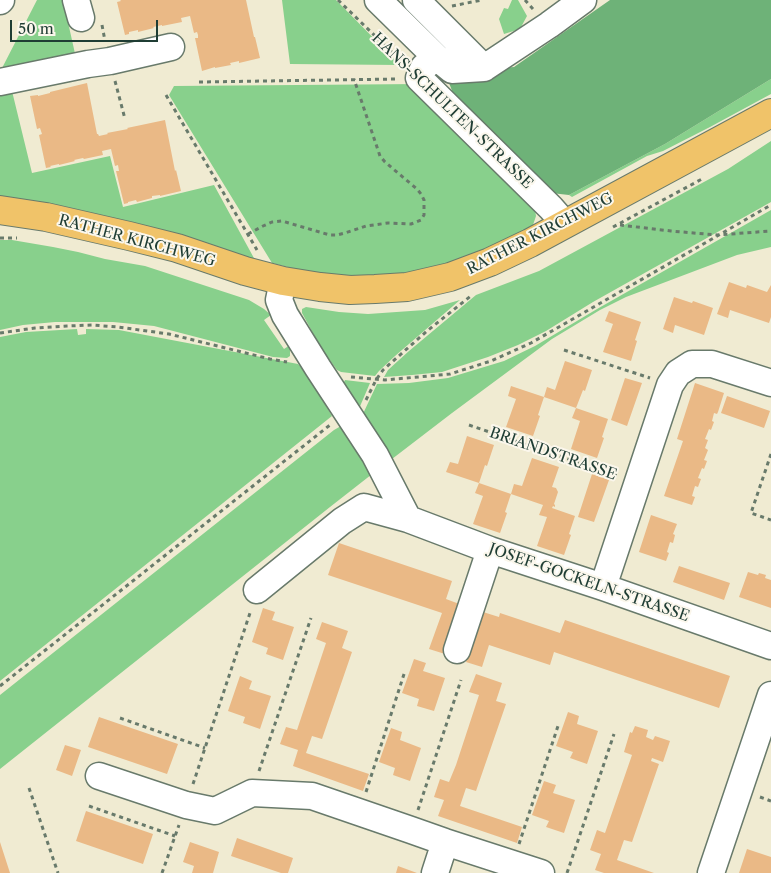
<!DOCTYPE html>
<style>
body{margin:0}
#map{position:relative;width:771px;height:873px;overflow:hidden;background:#f0ebd2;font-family:"Libre Caslon Text",serif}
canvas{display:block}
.scale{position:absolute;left:10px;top:20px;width:148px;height:22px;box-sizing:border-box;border:2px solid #1f3d34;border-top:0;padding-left:6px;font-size:15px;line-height:18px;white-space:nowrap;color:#1f3d34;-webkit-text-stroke:4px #fbf7ec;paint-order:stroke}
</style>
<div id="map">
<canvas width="771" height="873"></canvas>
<div class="scale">50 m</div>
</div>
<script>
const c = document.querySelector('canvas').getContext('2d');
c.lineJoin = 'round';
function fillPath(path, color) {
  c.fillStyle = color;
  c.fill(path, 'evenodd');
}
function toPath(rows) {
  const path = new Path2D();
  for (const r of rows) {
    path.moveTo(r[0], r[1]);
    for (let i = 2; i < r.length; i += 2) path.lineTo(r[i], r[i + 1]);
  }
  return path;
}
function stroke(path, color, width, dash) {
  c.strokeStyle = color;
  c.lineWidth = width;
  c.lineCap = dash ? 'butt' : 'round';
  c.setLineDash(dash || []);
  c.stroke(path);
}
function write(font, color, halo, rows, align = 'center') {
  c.font = font + ' "Libre Caslon Text",serif';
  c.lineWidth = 4;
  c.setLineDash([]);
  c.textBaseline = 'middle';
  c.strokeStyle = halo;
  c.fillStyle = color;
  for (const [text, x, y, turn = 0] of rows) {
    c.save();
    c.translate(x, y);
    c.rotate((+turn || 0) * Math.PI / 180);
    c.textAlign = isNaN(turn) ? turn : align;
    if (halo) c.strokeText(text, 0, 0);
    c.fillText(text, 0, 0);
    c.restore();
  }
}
fillPath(toPath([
 [37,0,63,0,76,58,0,72],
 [282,0,336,0,400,65,290,64],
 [512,0,518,0,527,16,520,29,504,34,499,19,504,8,508,9],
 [771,79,771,94,710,127,663,151,647,156,572,197,569,195,665,144],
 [420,84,534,203,536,216,533,225,530,230,461,261,402,275,340,277,311,273,272,263,169,95,174,86],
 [11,87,32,173,110,156,123,207,214,185,255,260,0,199,0,90],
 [771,141,771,202,593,302,546,331,518,345,488,357,442,372,412,375,384,377,388,370,409,351,476,295,539,271,728,169],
 [771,210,771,247,737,255,626,297,600,310,552,339,452,413,392,459,387,458,361,418,377,384,409,383,448,378,504,361,535,346,597,309],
 [0,240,12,240,53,247,78,252,105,259,145,266,249,300,264,309,271,315,264,320,284,349,290,345,290,356,287,358,273,357,154,326,113,322,55,322,23,325,0,330],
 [460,300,395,356,379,371,375,376,341,372,337,370,321,348,302,313,302,309,306,307,339,312,368,314,425,310],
 [77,329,78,335,86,334,86,329,119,330,298,364,306,372,332,416,0,681,0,337,26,332],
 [345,380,370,383,358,411,343,384],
 [348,422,376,471,330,507,0,769,0,695,334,430]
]), '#88d08c');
fillPath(toPath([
 [610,0,771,0,771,79,665,144,569,195,551,193,457,103,443,68,456,72,514,67]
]), '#6eb278');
fillPath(toPath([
 [120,0,246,0,254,37,255,37,260,58,239,63,239,61,230,63,231,65,215,68,215,67,202,71,195,38,198,38,198,35,197,32,194,33,190,16,181,18,182,22,162,26,162,25,153,27,154,28,138,32,138,30,129,32,129,34,125,35,117,2,121,1],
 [87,83,97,134,98,134,99,136,108,134,107,133,128,129,127,128,165,120,175,171,176,170,181,191,160,196,160,195,152,196,152,198,137,202,136,200,128,202,128,203,124,204,116,171,119,171,118,165,115,166,111,149,102,151,103,155,84,159,83,158,74,160,75,161,59,165,59,164,50,166,51,167,46,168,39,135,42,134,40,128,37,129,30,96,38,95,38,96,50,93,50,92],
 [729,282,746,288,747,285,767,292,771,285,771,317,769,323,730,310,728,318,717,314],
 [674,297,692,303,693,301,713,308,704,335,675,325,673,333,663,329],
 [609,311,641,322,635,340,637,341,631,361,603,352,613,324,605,321],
 [565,361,592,370,585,391,583,390,576,408,608,419,602,437,604,438,597,458,571,449,580,421,572,418,576,408,544,397,538,415,540,416,533,436,506,427,516,399,508,396,511,386,544,397,547,387,555,390],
 [625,378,642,383,627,426,611,420],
 [695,383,724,393,718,412,717,414,714,413,712,421,714,422,711,430,709,429,705,439,708,440,705,448,708,450,704,460,707,461,704,469,702,468,698,478,701,479,698,487,695,486,692,496,695,497,692,505,664,496,683,441,677,439],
 [727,396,770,411,764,428,721,413],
 [467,436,494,445,487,466,485,465,479,483,511,494,505,512,507,513,500,533,473,524,483,496,475,493,479,483,446,472,450,462,458,464],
 [532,458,559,467,552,487,556,488,558,492,554,504,555,505,555,507,553,506,552,508,575,516,569,534,571,535,564,555,537,546,547,517,539,515,543,505,511,494,514,484,522,486],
 [592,474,609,480,594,522,578,517],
 [651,515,677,524,673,534,675,535,673,543,670,542,667,552,669,553,666,561,639,552],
 [339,543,452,581,446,599,462,605,445,654,429,649,442,613,328,575],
 [679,566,730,583,724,600,673,582],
 [748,572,758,575,759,573,766,575,765,578,771,580,771,608,739,597],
 [263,608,275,612,272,620,294,627,283,660,266,654,268,648,252,642],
 [483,612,499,617,500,613,560,633,565,620,730,676,719,708,554,652,550,665,489,645,482,667,466,662],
 [322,622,348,631,342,648,352,652,322,739,312,736,306,753,369,774,363,791,293,766,298,750,280,744,286,727,297,730,326,643,316,639],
 [414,659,426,663,423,671,445,678,434,711,417,706,419,699,402,693],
 [476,674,502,683,496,701,506,704,476,791,466,788,460,806,522,827,517,843,438,816,444,800,434,797,440,779,449,782,456,765,479,695,469,692],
 [240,676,252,681,249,689,271,696,260,729,243,723,245,717,228,711],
 [568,712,579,716,577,724,598,731,587,764,570,758,573,752,556,746],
 [99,717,178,744,167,774,88,747],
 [635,726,648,730,646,737,653,740,655,736,670,741,663,762,652,758,651,761,659,764,632,842,624,840,617,860,654,873,604,873,595,870,601,854,590,850,597,830,605,833,632,755,624,752,630,732,632,733],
 [391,728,402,732,400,740,421,748,410,781,393,775,395,768,379,762],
 [65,745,81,750,72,776,56,770],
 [544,781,556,785,553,793,575,800,564,833,546,827,549,821,532,815],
 [86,811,153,834,143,864,76,841],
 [237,838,293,858,288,873,281,873,231,856],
 [0,842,10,873,0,873],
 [190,842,219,852,213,873,192,873,194,866,183,862],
 [747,849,771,857,771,873,739,873],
 [398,866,417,873,396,873]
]), '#eab986');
const minor = toPath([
 [76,0,81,18],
 [378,0,436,57,424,67,419,78,551,208,565,224],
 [416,0,484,68],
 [0,1,1,0],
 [436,57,452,70,484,68,549,25,583,0],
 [0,82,88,64,110,61,171,47],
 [283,281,279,300,285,315,318,368,375,455,408,519],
 [603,587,670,385,678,373,692,364,712,364,771,383],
 [257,590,342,521,364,507,408,519,490,550,603,587,771,646],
 [457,650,490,550],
 [99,776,186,805,215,811,252,793,312,796,411,830,445,842,541,873],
 [435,873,445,842],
 [711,873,771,695]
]);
const major = toPath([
 [0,210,46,217,129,236,177,248,245,271,283,281,320,287,350,290,375,289,407,287,450,277,490,262,530,243,771,113]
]);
stroke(minor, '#687a6b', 29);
stroke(major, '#687a6b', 30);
stroke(toPath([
 [338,0,402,62],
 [525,0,533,9],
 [452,6,482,0],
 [102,25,105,41],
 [115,81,125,119],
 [199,82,398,79],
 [166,95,257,250],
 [620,225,671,231,717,235,771,231],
 [613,227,702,179],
 [248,234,263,226,272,222,282,221,330,235,337,235,345,233,366,226,388,223,411,224,421,220,424,215,424,200,421,194,417,189,385,162,380,156,354,79],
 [0,238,17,238],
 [0,333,35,328,67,326,92,325,118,327,169,334,270,359,287,362],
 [564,350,650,378],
 [351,377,385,380,450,374,491,361,531,343,771,205],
 [366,400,376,380,383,370,427,331,472,295],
 [469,425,618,476],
 [771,454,751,513,771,520],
 [0,686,330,425],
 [120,718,205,748],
 [259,771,311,618],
 [193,784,251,610],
 [29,788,58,873],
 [366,792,405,671],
 [760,797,771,801],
 [89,806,175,836],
 [418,810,461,680],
 [519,844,559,723],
 [162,873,179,825],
 [567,873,614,734]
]), '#687a6b', 3, [4, 4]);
stroke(minor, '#fff', 26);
stroke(major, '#f0c369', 28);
write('15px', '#1f3d34', '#fbf7ec', [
 ["HANS-SCHULTEN-STRASSE",452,111,44],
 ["RATHER KIRCHWEG",540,234,-27],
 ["RATHER KIRCHWEG",137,241,15],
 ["BRIANDSTRASSE",553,454,19],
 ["JOSEF-GOCKELN-STRASSE",589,583,19]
]);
</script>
